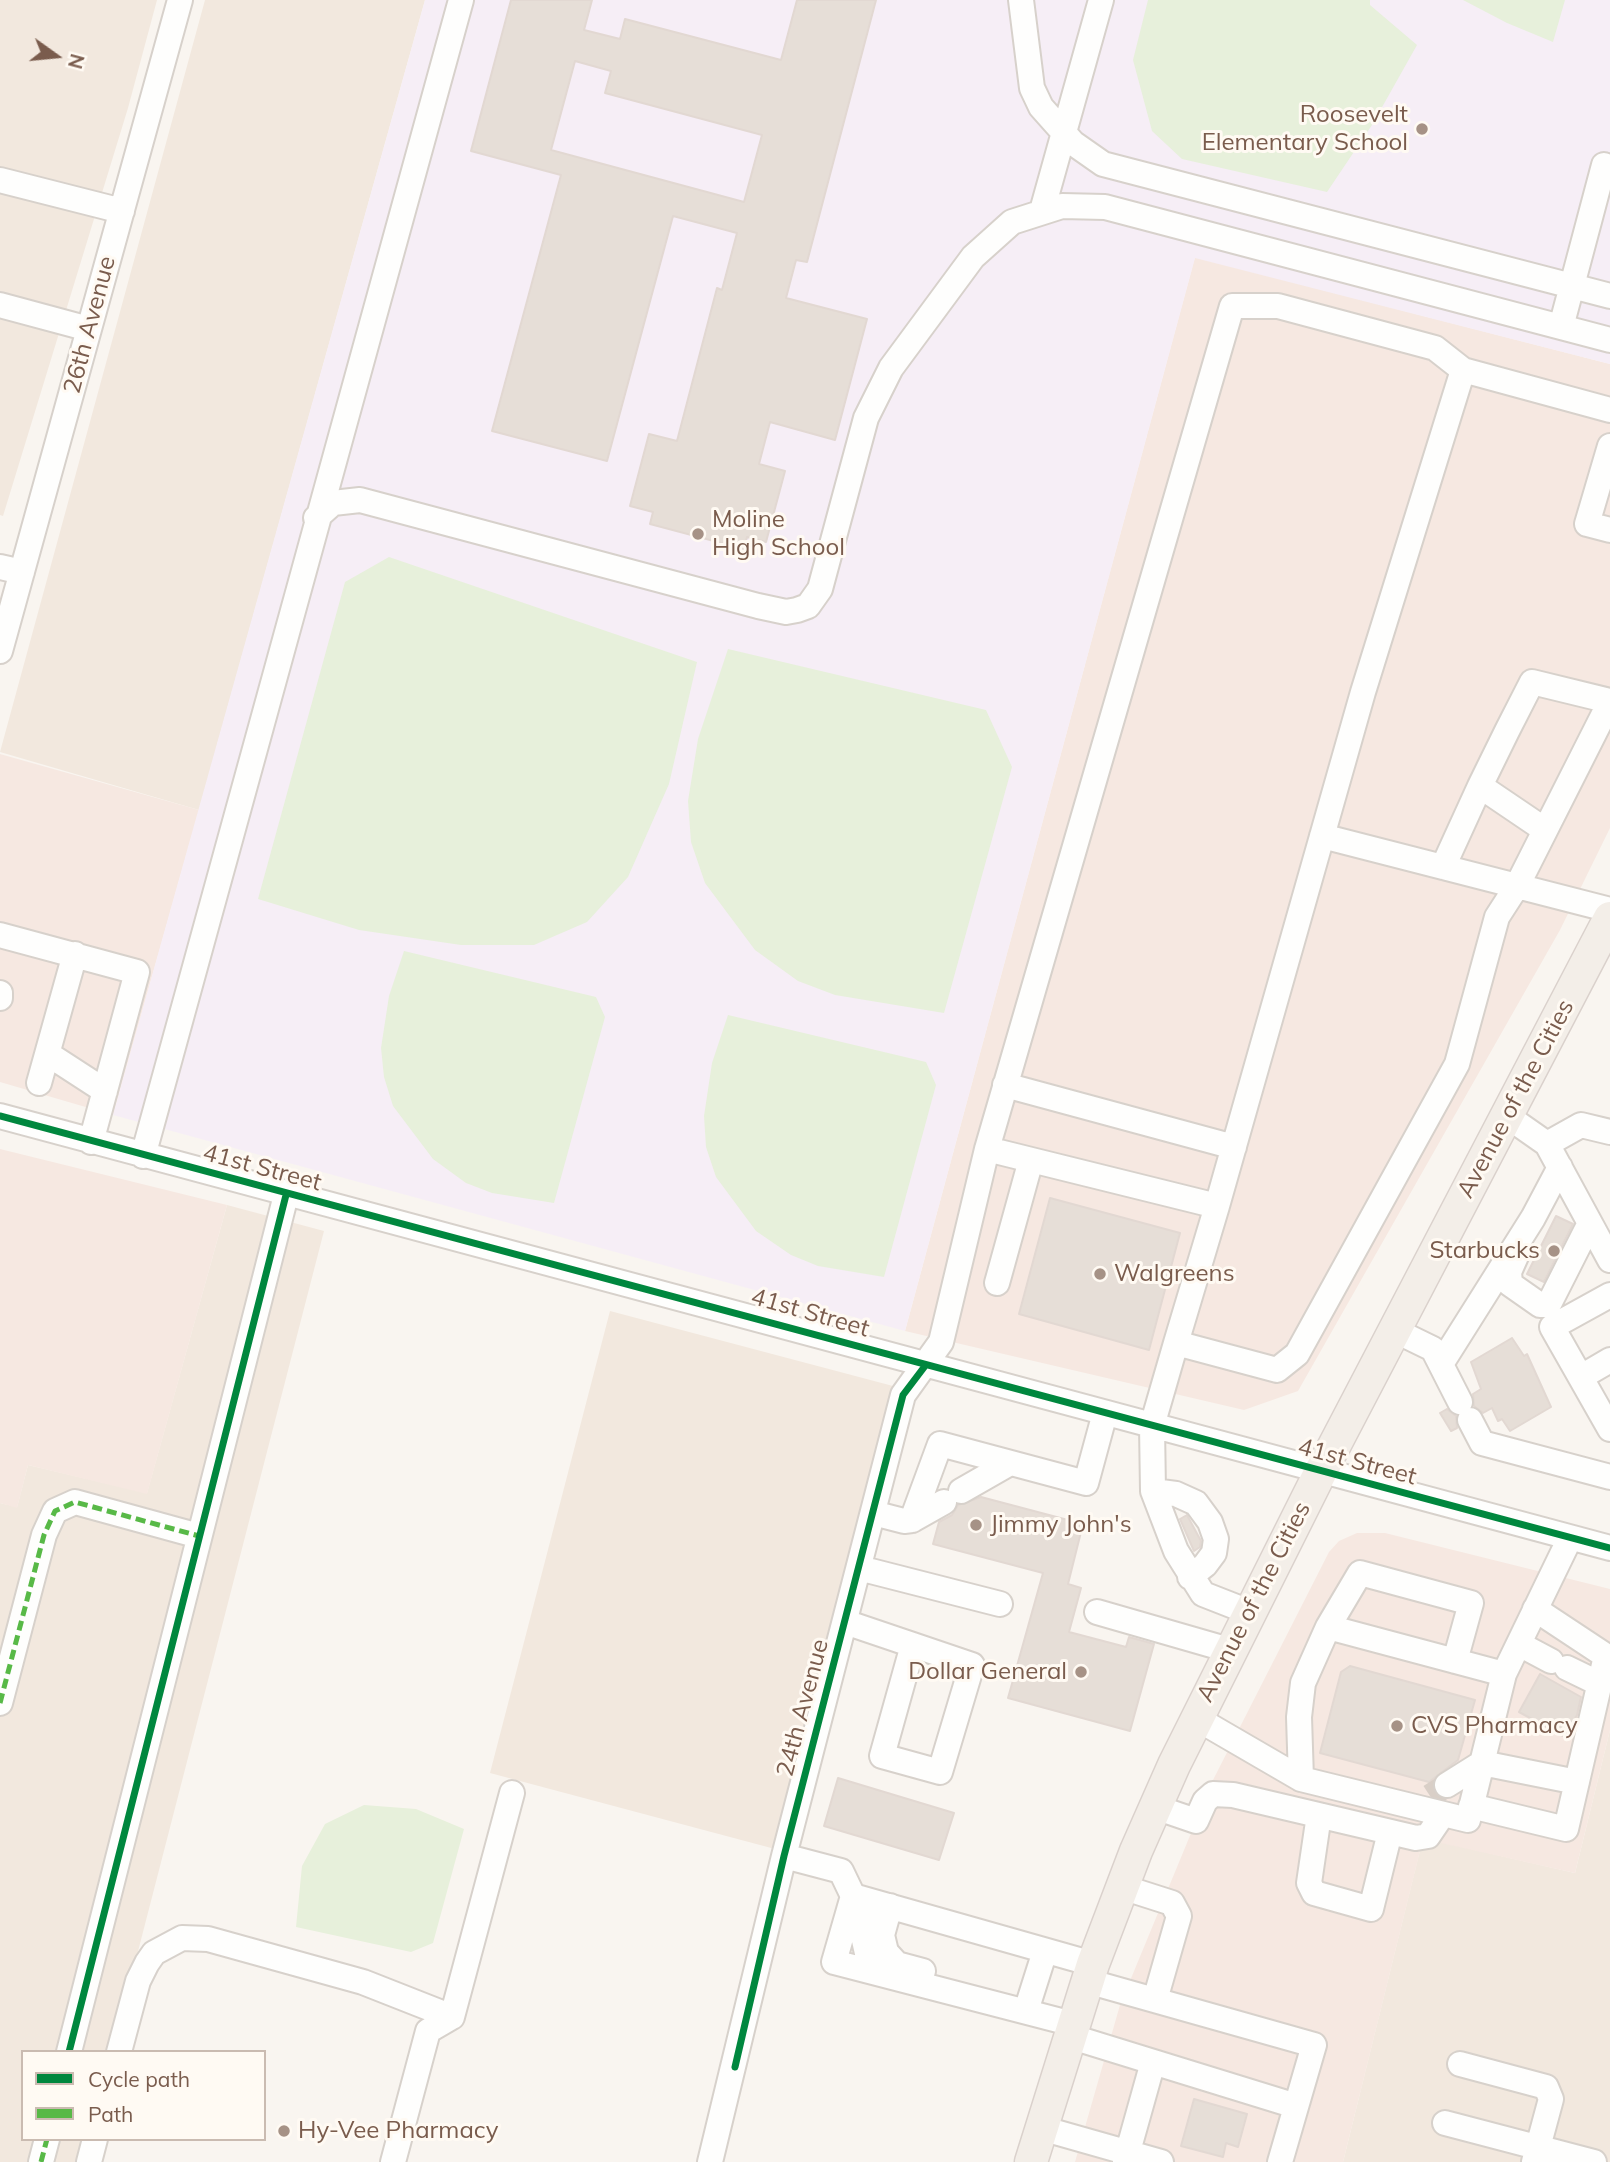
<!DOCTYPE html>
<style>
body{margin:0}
#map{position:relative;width:1610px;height:2162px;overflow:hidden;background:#f9f5f0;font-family:Mulish,sans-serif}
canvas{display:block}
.legend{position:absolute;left:21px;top:2050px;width:245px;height:91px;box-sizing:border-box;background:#fffaf3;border:2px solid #cabbb1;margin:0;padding:9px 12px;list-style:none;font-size:21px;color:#7a5c4d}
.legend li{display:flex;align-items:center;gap:14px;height:35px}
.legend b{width:35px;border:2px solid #cabbb1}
.north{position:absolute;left:21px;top:21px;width:70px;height:70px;-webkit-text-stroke:5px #fffaf3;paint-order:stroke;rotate:105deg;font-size:19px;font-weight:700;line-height:28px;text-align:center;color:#7a5c4d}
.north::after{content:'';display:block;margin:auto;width:24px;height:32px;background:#7a5c4d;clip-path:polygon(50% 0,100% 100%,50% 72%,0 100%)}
</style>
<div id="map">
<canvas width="1610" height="2162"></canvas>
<ul class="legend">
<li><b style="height:9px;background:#00873e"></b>Cycle path</li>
<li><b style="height:9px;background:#58b947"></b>Path</li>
</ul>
<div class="north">N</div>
</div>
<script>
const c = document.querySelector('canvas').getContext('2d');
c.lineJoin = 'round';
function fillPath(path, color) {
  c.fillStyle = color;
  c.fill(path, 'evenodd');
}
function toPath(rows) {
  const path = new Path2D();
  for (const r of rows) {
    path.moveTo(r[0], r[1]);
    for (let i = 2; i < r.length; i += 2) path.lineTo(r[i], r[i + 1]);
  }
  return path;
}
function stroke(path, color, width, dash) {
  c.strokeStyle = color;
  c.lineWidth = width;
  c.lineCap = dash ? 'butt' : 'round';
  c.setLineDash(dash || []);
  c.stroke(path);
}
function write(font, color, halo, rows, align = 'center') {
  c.font = font + ' Mulish,sans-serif';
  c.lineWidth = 6;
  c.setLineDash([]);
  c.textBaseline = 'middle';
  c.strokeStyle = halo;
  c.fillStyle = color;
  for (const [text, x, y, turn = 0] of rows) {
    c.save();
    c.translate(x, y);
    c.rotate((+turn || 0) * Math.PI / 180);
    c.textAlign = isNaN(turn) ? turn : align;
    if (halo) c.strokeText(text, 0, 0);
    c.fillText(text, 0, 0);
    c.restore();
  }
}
fillPath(toPath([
 [0,0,157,0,128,108,3,516,0,515],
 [205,0,425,0,199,810,0,752],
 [227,1205,324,1231,112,2052,23,2052,23,2139,89,2139,83,2162,0,2162,0,1503,17,1507,28,1465,147,1493],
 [610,1311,893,1386,775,1849,490,1773],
 [1610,1730,1610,2162,1343,2162,1423,1838,1575,1873]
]), '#f2e8de');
fillPath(toPath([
 [1195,257,1610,364,1610,828,1560,930,1298,1391,1244,1410,905,1331],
 [0,754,199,810,113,1115,0,1082],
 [0,1149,227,1205,147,1494,28,1465,17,1508,0,1503],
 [1357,1533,1385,1533,1610,1589,1610,1730,1575,1873,1423,1839,1343,2162,1075,2162,1120,2005,1213,1780,1329,1552,1339,1541]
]), '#f6e8e1');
fillPath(toPath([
 [425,0,1610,0,1610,364,1195,258,905,1331,113,1115]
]), '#f6eef6');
fillPath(toPath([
 [1148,0,1370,0,1370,5,1417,45,1372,125,1327,192,1182,159,1152,131,1133,60],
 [1463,0,1565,0,1553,42,1507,23],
 [389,557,697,662,669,784,628,877,587,922,534,945,461,945,359,930,258,899,345,582],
 [728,649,986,710,1012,767,944,1013,835,995,798,981,755,950,705,883,691,842,688,801,698,739],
 [404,951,596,997,605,1017,554,1203,492,1193,466,1183,433,1159,393,1106,384,1077,381,1048,389,996],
 [728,1015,926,1062,936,1085,884,1277,818,1266,791,1255,756,1231,716,1177,706,1147,704,1116,712,1063],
 [364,1805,416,1809,464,1829,433,1943,411,1952,296,1927,302,1866,325,1824]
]), '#e7f0db');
const building = toPath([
 [511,0,592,0,584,30,620,39,625,19,781,60,797,0,876,0,807,262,796,260,786,298,867,319,835,440,770,422,759,464,785,471,766,542,747,537,744,549,650,524,653,512,630,506,649,434,677,441,717,288,722,290,737,233,673,216,607,461,492,431,561,175,471,151,511,0],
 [575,61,611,71,605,93,762,135,744,202,551,150,575,61],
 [1050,1198,1180,1233,1149,1350,1019,1314,1050,1198],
 [1556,1216,1573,1224,1544,1282,1527,1274,1556,1216],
 [1512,1338,1524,1356,1527,1354,1551,1407,1510,1431,1502,1419,1498,1421,1492,1408,1483,1413,1474,1406,1473,1394,1481,1389,1471,1362,1512,1338],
 [1447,1409,1456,1416,1457,1428,1451,1431,1440,1413,1447,1409],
 [981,1497,1083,1524,1068,1584,1081,1588,1069,1632,1126,1647,1129,1637,1154,1644,1130,1731,1008,1698,1043,1573,933,1544,939,1522,952,1515,958,1505,981,1497],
 [1187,1515,1201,1541,1200,1547,1194,1551,1180,1519,1187,1515],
 [1350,1666,1475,1700,1458,1760,1429,1782,1320,1753,1341,1672,1350,1666],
 [1540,1674,1581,1697,1577,1715,1565,1737,1519,1712,1540,1674],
 [838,1778,954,1813,939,1860,824,1826,838,1778],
 [1194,2099,1247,2114,1238,2147,1226,2143,1223,2157,1181,2146,1194,2099]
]);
fillPath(building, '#e6ded7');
stroke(building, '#e2d8d2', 2);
stroke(toPath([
 [1430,1796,1447,1785]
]), '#d9cfc7', 24, [24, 12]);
const minor = toPath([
 [1021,0,1032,88,1041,107,1073,143,1103,164,1610,296],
 [0,180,122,211],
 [1042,211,1101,0],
 [0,305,89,329],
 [1561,327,1604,165],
 [1610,446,1587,524,1610,530],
 [316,518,333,503,360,500,758,606,786,612,797,610,808,606,820,589,866,418,891,368,973,257,1012,222,1062,206,1105,207,1610,340],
 [0,567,22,572],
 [0,651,180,0],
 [1545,830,1480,786,1507,731,1532,682,1610,701],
 [1322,836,1610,910],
 [1443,867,1480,786],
 [0,935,137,972,91,1142],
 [0,993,0,998],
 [48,1054,105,1091],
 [39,1083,75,954],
 [1005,1085,1234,1147],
 [0,1116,1610,1548],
 [1507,1116,1547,1144,1581,1125,1610,1132],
 [1547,1144,1610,1260],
 [987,1149,1217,1206,1176,1343],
 [143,1156,461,0],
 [1217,1206,1363,692,1463,370,1610,410],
 [1517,1254,1509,1272,1510,1284,1540,1305,1545,1305,1550,1302,1589,1225],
 [997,1283,1031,1160],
 [1610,1295,1552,1327,1610,1429],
 [1394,1330,1433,1349,1460,1402],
 [1441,1364,1533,1218,1560,1167],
 [1581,1377,1610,1360],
 [1470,1420,1482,1443,1610,1477],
 [961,1491,1010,1463],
 [1153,1491,1176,1494,1196,1503,1210,1522,1216,1539,1214,1553,1205,1565,1190,1577],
 [873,1513,904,1521,912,1520,940,1444,1086,1483,1105,1413],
 [912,1520,944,1502],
 [859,1568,1000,1604],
 [1097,1612,1229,1650],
 [1249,1612,1203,1594,1176,1551,1153,1491,1152,1426,1176,1343,1277,1370,1297,1354,1457,1064,1497,917,1517,886,1610,702],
 [845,1622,913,1645,972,1665,940,1772,882,1756,913,1645],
 [1328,1627,1360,1573,1471,1603,1455,1661],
 [1519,1644,1551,1661],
 [1567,1668,1600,1684],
 [1504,1674,1570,1538],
 [0,1703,44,1535,55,1511,75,1502,199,1536],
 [1196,1718,1301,1779,1468,1820,1504,1674,1328,1627,1303,1683,1299,1717,1301,1779],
 [1447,1785,1482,1763,1577,1782],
 [1471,1806,1566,1829,1606,1656,1535,1609],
 [1155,1807,1196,1821,1205,1801,1213,1794,1233,1795,1416,1838,1428,1836,1443,1814],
 [1319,1815,1309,1883,1314,1893,1371,1909,1390,1832],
 [784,1856,841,1871,853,1896,834,1962,1073,2024],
 [1122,1887,1172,1903,1179,1916,1155,2000],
 [853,1896,1093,1964],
 [874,1903,864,1940,867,1953,897,1964],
 [890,1906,882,1935,886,1952,897,1964,923,1971],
 [1087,1981,1314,2045,1280,2162],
 [1026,2011,1045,1951],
 [1069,2036,1296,2106],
 [69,2052,286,1195],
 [119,2052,138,1981,147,1963,154,1953,182,1938,208,1939,363,1982,452,2017],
 [1460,2064,1546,2087,1551,2099,1534,2162],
 [1445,2123,1594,2162],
 [1041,2128,1161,2162],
 [41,2162,47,2139],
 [89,2162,95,2139],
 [393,2162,428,2031,452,2017,512,1793],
 [710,2162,784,1856,903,1395,941,1342,987,1149,1232,306,1278,306,1435,348,1463,370],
 [1125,2162,1153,2062]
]);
const major = toPath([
 [1031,2162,1093,1964,1136,1851,1174,1765,1320,1473,1610,918]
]);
stroke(minor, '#d7d1cb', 28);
stroke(major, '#dad1cc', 35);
stroke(minor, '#fefefd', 24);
stroke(major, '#f3eee8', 32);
stroke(toPath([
 [0,1703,44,1535,55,1511,75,1502,199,1536],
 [41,2162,47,2139]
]), '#58b947', 5, [10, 5]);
stroke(toPath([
 [0,1116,1610,1548],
 [69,2052,286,1195],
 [735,2067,784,1856,903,1395,925,1366]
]), '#00873e', 7);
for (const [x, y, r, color] of [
 [1422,129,7,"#a69286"],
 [698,534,7,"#a69286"],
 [1554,1251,7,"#a69286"],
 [1100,1274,7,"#a69286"],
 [976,1525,7,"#a69286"],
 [1081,1672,7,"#a69286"],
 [1397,1726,7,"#a69286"],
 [284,2131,7,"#a69286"]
]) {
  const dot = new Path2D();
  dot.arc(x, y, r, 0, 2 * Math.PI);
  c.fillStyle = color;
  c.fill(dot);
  stroke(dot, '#fffaf3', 2.5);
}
write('24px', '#7a5c4d', '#fffaf3', [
 ["Roosevelt",1408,115,"right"],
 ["Elementary School",1408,143,"right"],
 ["Moline",712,520],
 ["High School",712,548],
 ["Starbucks",1540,1251,"right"],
 ["Walgreens",1114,1274],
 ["Jimmy John's",990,1525],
 ["Dollar General",1067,1672,"right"],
 ["CVS Pharmacy",1411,1726],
 ["Hy-Vee Pharmacy",298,2131]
], 'left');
write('24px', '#7a5c4d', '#fffaf3', [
 ["26th Avenue",90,325,-75],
 ["Avenue of the Cities",1516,1099,-62],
 ["41st Street",262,1168,15],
 ["41st Street",810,1313,16],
 ["41st Street",1357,1462,15],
 ["Avenue of the Cities",1254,1602,-63],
 ["24th Avenue",803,1708,-75]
]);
</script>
